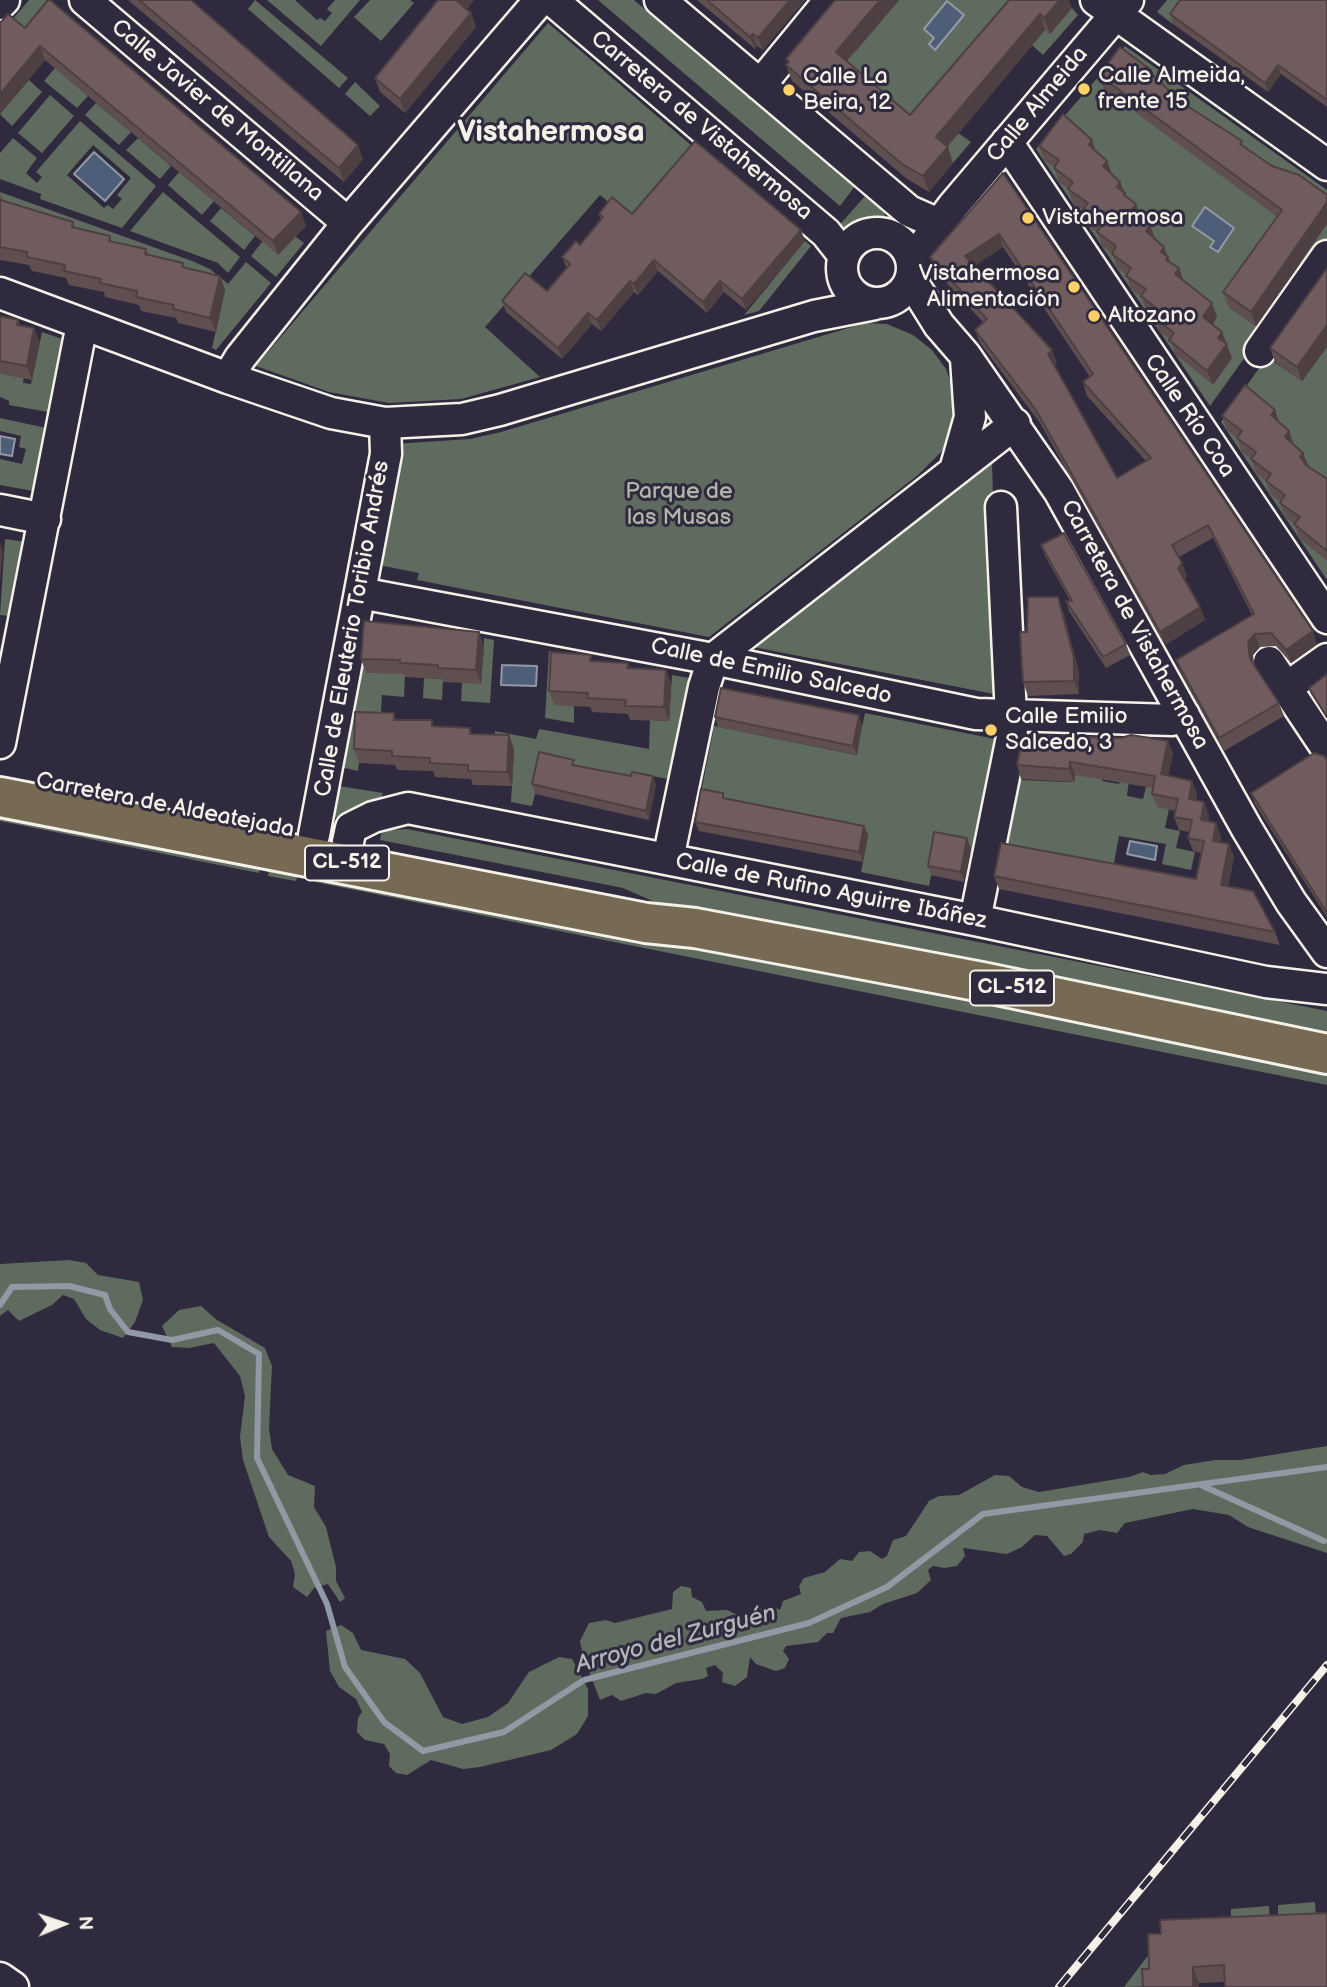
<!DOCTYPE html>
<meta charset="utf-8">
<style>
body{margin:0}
#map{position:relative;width:1327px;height:1987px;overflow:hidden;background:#2f2a3d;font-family:"Balsamiq Sans",sans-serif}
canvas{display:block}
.north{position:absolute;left:28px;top:1889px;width:70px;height:70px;-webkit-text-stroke:5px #2f2a3d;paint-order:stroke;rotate:88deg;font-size:19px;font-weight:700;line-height:28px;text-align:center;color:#f4f1e8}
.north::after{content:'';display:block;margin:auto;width:24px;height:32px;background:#f4f1e8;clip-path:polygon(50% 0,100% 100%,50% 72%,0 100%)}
</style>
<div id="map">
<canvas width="1327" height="1987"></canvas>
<div class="north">N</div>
</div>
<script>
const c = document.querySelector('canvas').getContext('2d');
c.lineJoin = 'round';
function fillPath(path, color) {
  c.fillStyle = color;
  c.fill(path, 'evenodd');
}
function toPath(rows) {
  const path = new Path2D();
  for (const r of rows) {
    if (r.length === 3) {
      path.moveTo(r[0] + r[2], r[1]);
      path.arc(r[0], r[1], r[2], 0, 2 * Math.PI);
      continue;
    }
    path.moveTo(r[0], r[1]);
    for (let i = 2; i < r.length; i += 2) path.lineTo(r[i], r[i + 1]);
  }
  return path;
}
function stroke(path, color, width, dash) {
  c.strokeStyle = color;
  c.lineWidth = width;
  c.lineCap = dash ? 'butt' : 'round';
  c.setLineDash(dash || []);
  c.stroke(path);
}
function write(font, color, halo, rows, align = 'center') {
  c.font = font + ' "Balsamiq Sans",sans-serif';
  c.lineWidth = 6;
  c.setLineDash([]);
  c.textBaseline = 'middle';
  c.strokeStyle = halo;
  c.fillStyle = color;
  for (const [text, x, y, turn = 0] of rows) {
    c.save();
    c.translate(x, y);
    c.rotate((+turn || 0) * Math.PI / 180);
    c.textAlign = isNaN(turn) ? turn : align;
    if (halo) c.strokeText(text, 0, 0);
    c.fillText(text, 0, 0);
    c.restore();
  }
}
fillPath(toPath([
 [29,0,50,0,30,42,0,34],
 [255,0,348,78,339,88,248,9],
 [267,0,295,0,317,20,320,18,325,21,332,13,327,9,335,0,360,0,321,46],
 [370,0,410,0,414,3,381,41,354,17],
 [598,0,634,0,855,186,840,206],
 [899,0,1010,0,1050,33,1072,8,1078,15,1043,55,1024,38,958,133,971,142,953,163,838,65,828,30,855,52],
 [1167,0,1190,0,1173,24,1157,12],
 [548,23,699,152,636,225,600,195,485,327,540,377,461,399,389,403,329,392,256,366],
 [1125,46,1327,190,1327,239,1307,269,1272,245,1229,307,1256,326,1246,340,1253,346,1210,406,1036,149],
 [55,68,88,96,77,108,44,81],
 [29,80,42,92,12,126,0,114],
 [355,82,380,106,370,116,345,94],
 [50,95,74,116,42,153,18,133],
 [96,103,131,132,119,145,85,115],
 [80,121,156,186,122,228,40,199,41,194,0,179,0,153,13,138,37,158,26,173,37,183,42,177,36,172],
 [93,145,131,178,117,195,122,199,113,209,108,205,104,208,67,175],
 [138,138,171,166,160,179,126,150],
 [179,172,214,201,202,215,168,185],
 [0,192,192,261,210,269,228,284,246,262,271,283,216,350,212,348,225,290,0,207],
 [163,192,240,257,228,273,218,263,130,231],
 [866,195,884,212,887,223,866,222,843,235,835,230],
 [221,208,255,236,244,250,210,221],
 [296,237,304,243,276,277,251,256,262,242],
 [805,241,811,246,759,311,744,315],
 [865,323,887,324,913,335,932,350,946,369,953,389,955,413,947,446,918,475,709,637,417,580,419,573,374,564,394,444,470,439,501,432],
 [42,332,68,341,54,413,9,405,9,401,0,397,0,366,7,367,6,375,24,376,23,383,31,384],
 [1327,346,1327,580,1221,422,1267,357,1302,381],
 [0,418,51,429,39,492,0,485,0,459,22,464,26,449,19,447,21,436,0,431],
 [992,463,999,695,753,647,965,483],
 [5,539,32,543,17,617,0,615],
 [363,622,405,674,404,697,382,695,380,727,359,763,358,771,336,766],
 [484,638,494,640,490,703,461,701,462,683,481,683],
 [549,651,556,652,554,704,574,706,574,723,545,718],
 [672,675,689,678,668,779,637,773,634,786,543,761,532,806,511,802,514,750,494,749,495,731,536,739,539,729,649,749,650,720,669,721],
 [424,678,443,679,442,700,423,698],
 [865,713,1000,740,978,854,970,853,971,848,938,841,929,886,861,872,868,836,700,798,714,726,856,755],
 [1028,739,1021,780,1065,782,1074,782,1081,739,1110,740,1102,781,1119,784,1121,779,1129,780,1127,796,1143,799,1146,787,1160,787,1169,809,1165,828,1180,831,1176,848,1195,852,1191,870,1162,864,1166,844,1119,836,1111,878,1006,856,997,899,987,898],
 [332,785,383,793,381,798,327,821],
 [0,803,263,854,259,873,0,821],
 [407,829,1327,1011,1327,1041,673,910,623,888,380,840,381,834,389,830],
 [270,863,299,869,296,881,268,876],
 [317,865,1327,1067,1327,1085,315,882],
 [69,1260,86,1263,98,1275,139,1282,143,1300,135,1322,123,1338,100,1330,86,1319,74,1299,63,1295,52,1305,19,1321,8,1310,0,1316,0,1264],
 [201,1306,217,1320,265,1348,272,1366,269,1428,272,1449,288,1475,315,1486,314,1507,326,1527,336,1567,336,1581,345,1598,340,1602,328,1584,314,1588,307,1597,293,1587,295,1574,291,1561,269,1537,243,1460,240,1437,245,1396,240,1376,214,1343,189,1348,172,1347,162,1326,179,1310],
 [1327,1446,1327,1553,1248,1527,1229,1515,1193,1509,1125,1523,1117,1533,1100,1530,1084,1534,1083,1542,1071,1554,1064,1556,1047,1536,1035,1535,1022,1547,1007,1554,963,1548,965,1556,957,1566,944,1568,933,1566,928,1570,931,1580,917,1593,883,1604,870,1612,841,1618,833,1633,827,1633,818,1642,786,1646,783,1651,789,1659,785,1668,776,1671,756,1664,750,1657,747,1677,735,1686,722,1682,723,1673,715,1665,706,1668,708,1676,702,1679,676,1683,656,1694,646,1693,621,1701,612,1695,600,1700,583,1656,580,1641,589,1623,606,1620,615,1623,672,1609,673,1592,681,1586,691,1588,692,1597,702,1602,706,1611,727,1610,740,1616,751,1615,761,1608,772,1606,780,1610,783,1601,801,1594,799,1586,804,1578,825,1572,840,1559,852,1561,859,1552,870,1551,882,1559,887,1556,893,1540,906,1536,929,1501,939,1496,959,1495,995,1475,1009,1476,1022,1487,1039,1492,1129,1477,1143,1472,1151,1475,1165,1474,1184,1465,1215,1460,1241,1460],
 [341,1625,353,1633,361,1650,405,1659,420,1673,443,1717,462,1724,488,1717,508,1703,529,1672,559,1657,572,1659,588,1689,588,1716,577,1734,551,1750,480,1767,463,1769,431,1760,407,1775,396,1773,389,1766,390,1754,384,1744,365,1740,357,1732,358,1718,362,1712,356,1699,339,1687,330,1671,326,1631],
 [1315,1902,1316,1920,1278,1923,1278,1905],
 [1269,1906,1270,1922,1231,1924,1231,1909],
 [1162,1937,1155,1986,1124,1987]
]), '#606b5f');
const water = toPath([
 [947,1,964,15,935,50,929,44,934,38,924,29,947,1],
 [94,152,124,179,105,201,74,174,94,152],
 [1205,207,1234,228,1218,252,1210,247,1214,241,1192,226,1205,207],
 [0,436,15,439,12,456,0,454,0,436],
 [502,665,537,666,536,686,501,685,502,665],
 [1130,841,1157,846,1155,860,1127,854,1130,841]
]);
fillPath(water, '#4f5e78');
stroke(water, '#9199a5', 2);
stroke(toPath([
 [0,1305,12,1287,69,1286,105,1295,110,1309,128,1332,172,1340,218,1330,259,1354,257,1458,327,1604,345,1667,384,1722,423,1751,504,1732,584,1680,809,1623,887,1587,983,1514,1327,1467],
 [1203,1486,1324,1541]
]), '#9199a5', 6);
const minor = toPath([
 [85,0,348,223],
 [552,0,826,233,844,256],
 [660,0,909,211,934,222],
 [1096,0,1327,165],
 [0,4,4,0],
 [760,85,830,0],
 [1007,142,1327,618],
 [877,268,35],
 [912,261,953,206,1128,0],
 [911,280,939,325,965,355,1059,491,1247,829,1291,902,1327,952],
 [0,293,228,378,331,413,385,423,462,419,500,410,814,316,875,304],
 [1260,351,1327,256],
 [228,378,240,358,348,223,540,0],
 [955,470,970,417,966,359],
 [0,510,45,519],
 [360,593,713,659,976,714,1172,720,1184,715],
 [1269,662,1327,749],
 [1286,688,1327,659],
 [0,743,82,324],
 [314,835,386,454,385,423],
 [348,842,351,828,373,817,408,808,975,920,1266,982,1327,989],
 [668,859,704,687,713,659,1015,424],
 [975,920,1012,737,1001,507],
 [0,1978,13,1987]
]);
const major = toPath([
 [0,797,646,923,695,928,982,982,1327,1054]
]);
stroke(minor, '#f4f1e8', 35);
stroke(major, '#f4f1e8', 44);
stroke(minor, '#2f2a3d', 30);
stroke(major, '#766a55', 38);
const rail = toPath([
 [1059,1987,1327,1665]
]);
stroke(rail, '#f4f1e8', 8);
stroke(rail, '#2f2a3d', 5, [16]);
fillPath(toPath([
 [128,0,191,0,363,159,344,182],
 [697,0,805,0,763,50,757,46,755,49],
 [835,0,899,0,847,61,910,115,1009,0,1072,8,1050,34,1045,30,947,147,953,163,929,192,907,179,792,81,786,65,788,64,786,59],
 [1327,0,1327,107,1281,74,1268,92,1173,24,1170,14],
 [467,10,471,13,476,27,405,113,380,92,375,78],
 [0,23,25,28,301,212,306,226,278,255,45,60,0,114],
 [1151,70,1153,76,1184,104,1242,141,1243,146,1272,166,1327,195,1327,224,1256,326,1228,306,1223,292,1277,217,1104,89,1099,75],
 [1039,146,1097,152,1107,161,1112,174,1120,182,1127,197,1136,204,1142,219,1150,225,1155,239,1164,247,1170,262,1179,268,1183,281,1217,317,1213,324,1222,332,1232,358,1213,385,1175,354,1170,339,1160,332,1155,318,1146,310,1141,296,1131,290,1127,275,1117,268,1112,253,1102,246,1097,232,1087,225,1083,210,1073,203,1068,189,1059,182,1054,167,1044,160],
 [1003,173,1317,644,1291,663,1276,646,1260,647,1253,655,1254,665,1279,703,1284,716,1224,751,1181,673,1176,660,1252,615,1213,538,1179,557,1187,576,1185,579,1200,607,1205,620,1165,645,1040,423,980,343,975,330,983,322,934,270,930,257],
 [1003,247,1090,377,1083,382,1087,396,1146,461,1117,478,1054,365,1057,363,974,266],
 [0,194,3,200,73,222,75,228,110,236,112,242,146,249,149,255,183,263,185,268,220,276,225,290,216,332,178,323,176,318,141,311,139,305,105,297,104,292,69,285,66,278,32,271,29,265,0,260],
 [599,214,632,214,805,241,746,310,724,292,707,313,658,271,638,295,634,292,601,331,592,324,562,359,506,312,502,301,547,291,567,269,562,257,580,245,601,220],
 [1327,268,1327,347,1302,381,1275,362,1270,348],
 [0,316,18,320,20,326,40,342,32,380,0,374],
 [1222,416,1279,422,1308,466,1327,479,1327,561,1299,538,1295,524,1285,517,1280,503,1280,502,1271,495,1266,481,1256,473,1251,459,1242,452,1237,438,1227,430],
 [1041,545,1126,644,1130,655,1106,668,1069,611,1066,601,1070,601,1045,556],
 [1063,611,1079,672,1079,694,1028,696,1023,682,1027,632],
 [484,646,481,684,443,682,442,679,405,677,404,674,366,673,361,659],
 [593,661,628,663,630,668,666,670,671,684,669,721,630,720,628,714,592,712,590,707,554,705,549,691],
 [1327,674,1327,719,1310,692,1309,688],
 [394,713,396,720,434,726,470,728,472,734,509,735,514,749,512,786,473,785,471,779,435,777,433,771,397,770,395,765,359,763,354,749],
 [715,717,862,725,857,755,718,727],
 [1168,741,1173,754,1168,776,1197,794,1196,801,1204,802,1209,816,1208,821,1216,823,1221,837,1220,843,1234,857,1228,886,1275,932,1280,945,999,889,994,876,1196,879,1201,853,1193,851,1188,838,1189,832,1179,830,1174,817,1176,811,1157,807,1152,794,1153,788,1075,775,1074,782,1021,779,1017,765],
 [1327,760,1327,917,1255,804,1251,793],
 [576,766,631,776,656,785,649,820,535,794,532,784],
 [695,822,864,826,868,835,863,862,699,831],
 [971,848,964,882,931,875,928,866],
 [1327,1913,1224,1982,1199,1983,1149,1969,1161,1934]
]), '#604f51');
fillPath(toPath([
 [458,0,474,0,463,15,457,1],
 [790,0,805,0,763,50,758,38],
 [880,0,899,0,841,67,836,52],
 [1060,0,1069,0,1072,8,1050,34,1044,18],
 [471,13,476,27,405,113,400,99],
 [1040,14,1045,30,942,153,936,137],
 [753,34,757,46,755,49,750,37],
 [40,46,45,60,0,114,0,94],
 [1278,65,1281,74,1268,92,1265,83],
 [1092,140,1097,154,1089,145],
 [358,145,363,159,344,182,339,168],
 [948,147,953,163,929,192,923,176],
 [1107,161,1112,175,1103,166],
 [1120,182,1125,194,1125,193,1131,207,1117,187],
 [1327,202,1327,224,1256,326,1251,312],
 [1136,204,1145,228,1132,209],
 [301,212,306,226,278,255,273,241],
 [1150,225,1155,239,1146,231],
 [801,230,805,241,746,310,742,299],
 [999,234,1003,247,970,269,965,256],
 [1164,247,1173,271,1161,252],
 [654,260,658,271,638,295,634,284],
 [1179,268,1184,282,1175,274],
 [220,276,225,290,216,332,210,318],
 [630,281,634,292,601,331,597,320],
 [720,281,724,292,707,313,703,302],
 [1212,303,1217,317,1209,331,1203,317],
 [588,313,592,324,562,359,558,348],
 [1327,325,1327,347,1302,381,1297,367],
 [34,328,40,342,32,380,27,366],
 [1222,332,1232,358,1213,385,1207,371,1218,338],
 [1052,350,1057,363,1052,367,1048,354],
 [1275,410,1280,424,1271,415],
 [1289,431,1294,445,1285,437],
 [1303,453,1309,467,1300,457],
 [0,543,3,552,0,581],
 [1182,563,1187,576,1183,581,1178,568],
 [1058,597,1063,611,1079,672,1079,694,1074,681],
 [1200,607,1205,620,1165,645,1160,632],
 [1313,631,1317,644,1291,663,1286,650],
 [479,632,484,646,481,684,476,670],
 [1255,634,1260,647,1253,655,1254,672,1250,659,1248,642],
 [666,670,671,684,669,721,664,707],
 [859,715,862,725,857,755,853,746],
 [509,735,514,749,512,786,507,772],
 [1168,741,1173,754,1166,788,1161,774],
 [1070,762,1075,775,1074,782,1069,769],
 [653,776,656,785,649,820,646,811],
 [1192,781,1197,794,1194,812,1189,799],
 [1204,802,1209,816,1206,833,1201,820],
 [1216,823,1221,837,1218,855,1213,841],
 [864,826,868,835,863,862,859,852],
 [967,838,971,848,964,882,961,872],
 [1229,844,1234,857,1226,898,1221,885],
 [1193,1967,1199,1983,1199,1987,1193,1987]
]), '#4e4042');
const building = toPath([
 [48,0,50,0,301,212,273,241,40,46,0,94,0,23,8,14,25,28,48,0],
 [139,0,191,0,358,145,339,168,139,0],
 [438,0,458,0,457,1,471,13,400,99,375,78,438,0],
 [707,0,790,0,758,38,753,34,750,37,707,0],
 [835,0,880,0,836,52,910,115,1009,0,1060,0,1044,18,1040,14,936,137,948,147,923,176,902,164,786,65,789,62,786,59,835,0],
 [1180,0,1327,0,1327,100,1278,65,1265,83,1170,14,1180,0],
 [1120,47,1151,70,1149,72,1184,104,1242,141,1240,144,1272,166,1299,175,1327,195,1327,202,1251,312,1223,292,1282,210,1099,75,1120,47],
 [1063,114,1092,140,1089,145,1107,161,1103,166,1120,182,1117,187,1125,193,1124,195,1136,204,1132,209,1140,214,1138,216,1150,225,1146,231,1164,247,1161,252,1168,257,1166,260,1179,268,1175,274,1212,303,1203,317,1222,332,1218,338,1227,344,1207,371,1169,340,1174,333,1155,318,1160,311,1141,296,1146,289,1126,276,1131,268,1112,254,1116,246,1097,232,1102,225,1082,211,1088,203,1068,189,1073,182,1054,168,1059,160,1039,146,1063,114],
 [695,141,801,230,742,299,720,281,703,302,654,260,634,284,630,281,597,320,588,313,558,348,502,301,525,273,547,291,570,264,562,257,576,241,580,245,603,217,599,214,612,197,632,214,695,141],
 [1003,173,1313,631,1286,650,1271,633,1255,634,1248,642,1250,659,1279,703,1219,738,1176,660,1254,614,1208,525,1172,545,1182,563,1178,568,1200,607,1160,632,1036,410,975,330,987,319,930,257,1003,173],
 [999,234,1093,374,1083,382,1151,458,1117,478,1048,354,1052,350,965,256,999,234],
 [0,200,73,222,72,227,110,236,109,241,146,249,145,254,183,263,182,267,220,276,210,318,173,309,174,305,136,297,137,291,100,283,101,279,64,271,65,265,27,257,27,252,0,247,0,200],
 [1327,268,1327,325,1297,367,1270,348,1327,268],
 [0,316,18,320,17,325,34,328,27,366,0,361,0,316],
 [1245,385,1275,410,1271,415,1289,431,1285,437,1303,453,1300,457,1306,465,1327,479,1327,551,1294,524,1300,517,1280,503,1285,495,1266,481,1271,474,1251,459,1256,452,1237,438,1242,431,1222,416,1245,385],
 [1064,533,1126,644,1103,657,1066,601,1072,601,1041,545,1064,533],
 [1028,597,1058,597,1074,658,1074,681,1023,682,1020,632,1027,632,1028,597],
 [364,621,479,632,476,670,438,668,438,665,400,663,400,660,361,659,364,621],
 [551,652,591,655,590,661,628,663,627,668,666,670,664,707,625,706,626,700,587,698,588,693,549,691,551,652],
 [1327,674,1327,717,1309,688,1327,674],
 [721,688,859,715,853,746,715,717,721,688],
 [355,712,394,713,394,720,432,720,432,726,470,728,470,734,509,735,507,772,468,771,468,765,430,763,430,758,392,756,392,751,354,749,355,712],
 [1023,735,1121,738,1131,735,1168,741,1161,774,1192,781,1189,799,1204,802,1201,820,1216,823,1213,841,1229,844,1221,885,1253,891,1275,932,994,876,1001,843,1196,879,1204,841,1188,838,1192,820,1174,817,1178,799,1152,794,1155,776,1070,762,1069,769,1017,765,1023,735],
 [539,752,574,760,572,765,631,776,632,772,653,776,646,811,532,784,539,752],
 [1314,753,1324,756,1327,760,1327,913,1251,793,1314,753],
 [701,789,723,793,723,798,864,826,859,852,695,822,701,789],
 [934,832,967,838,961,872,928,866,934,832],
 [1327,1913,1327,1987,1225,1987,1224,1965,1193,1967,1193,1987,1143,1987,1142,1969,1149,1969,1148,1934,1161,1934,1160,1920,1327,1913]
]);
fillPath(building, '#705c5e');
stroke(building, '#4e4042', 2);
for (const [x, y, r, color] of [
 [1084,89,7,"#ffd166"],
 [789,90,7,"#ffd166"],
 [1028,218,7,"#ffd166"],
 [1074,287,7,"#ffd166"],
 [1094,316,7,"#ffd166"],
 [991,730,7,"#ffd166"]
]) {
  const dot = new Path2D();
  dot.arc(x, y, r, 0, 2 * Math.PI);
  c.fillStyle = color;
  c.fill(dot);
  stroke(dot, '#2f2a3d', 2.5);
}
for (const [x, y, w] of [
 [347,863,84],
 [1012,988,84]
]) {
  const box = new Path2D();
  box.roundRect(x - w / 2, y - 17.5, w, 35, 5);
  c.fillStyle = '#2f2a3d';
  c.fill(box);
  stroke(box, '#f4f1e8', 2);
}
write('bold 21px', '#f4f1e8', null, [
 ["CL-512",347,863],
 ["CL-512",1012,988]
]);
write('23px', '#f4f1e8', '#2f2a3d', [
 ["Calle Almeida,",1098,76],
 ["frente 15",1098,102],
 ["Calle La",803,77],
 ["Beira, 12",803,103],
 ["Vistahermosa",1042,218],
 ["Vistahermosa",1060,274,"right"],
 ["Alimentación",1060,300,"right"],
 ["Altozano",1108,316],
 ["Calle Emilio",1005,717],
 ["Salcedo, 3",1005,743]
], 'left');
write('23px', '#f4f1e8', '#2f2a3d', [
 ["Calle Almeida",1038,105,-50],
 ["Calle Javier de Montillana",217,111,40],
 ["Carretera de Vistahermosa",701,126,40],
 ["Calle Río Coa",1189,416,56],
 ["Carretera de Vistahermosa",1134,625,61],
 ["Calle de Eleuterio Toribio Andrés",353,629,-80],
 ["Calle de Emilio Salcedo",771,672,12],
 ["Carretera de Aldeatejada",165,806,11],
 ["Calle de Rufino Aguirre Ibáñez",831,892,11]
]);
write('23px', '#b1b5aa', '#2f2a3d', [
 ["Parque de",679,492],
 ["las Musas",679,518]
]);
write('italic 24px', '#b2b6bb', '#2f2a3d', [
 ["Arroyo del Zurguén",676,1640,-15]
]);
write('bold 30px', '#f4f1e8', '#2f2a3d', [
 ["Vistahermosa",551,133]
]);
</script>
